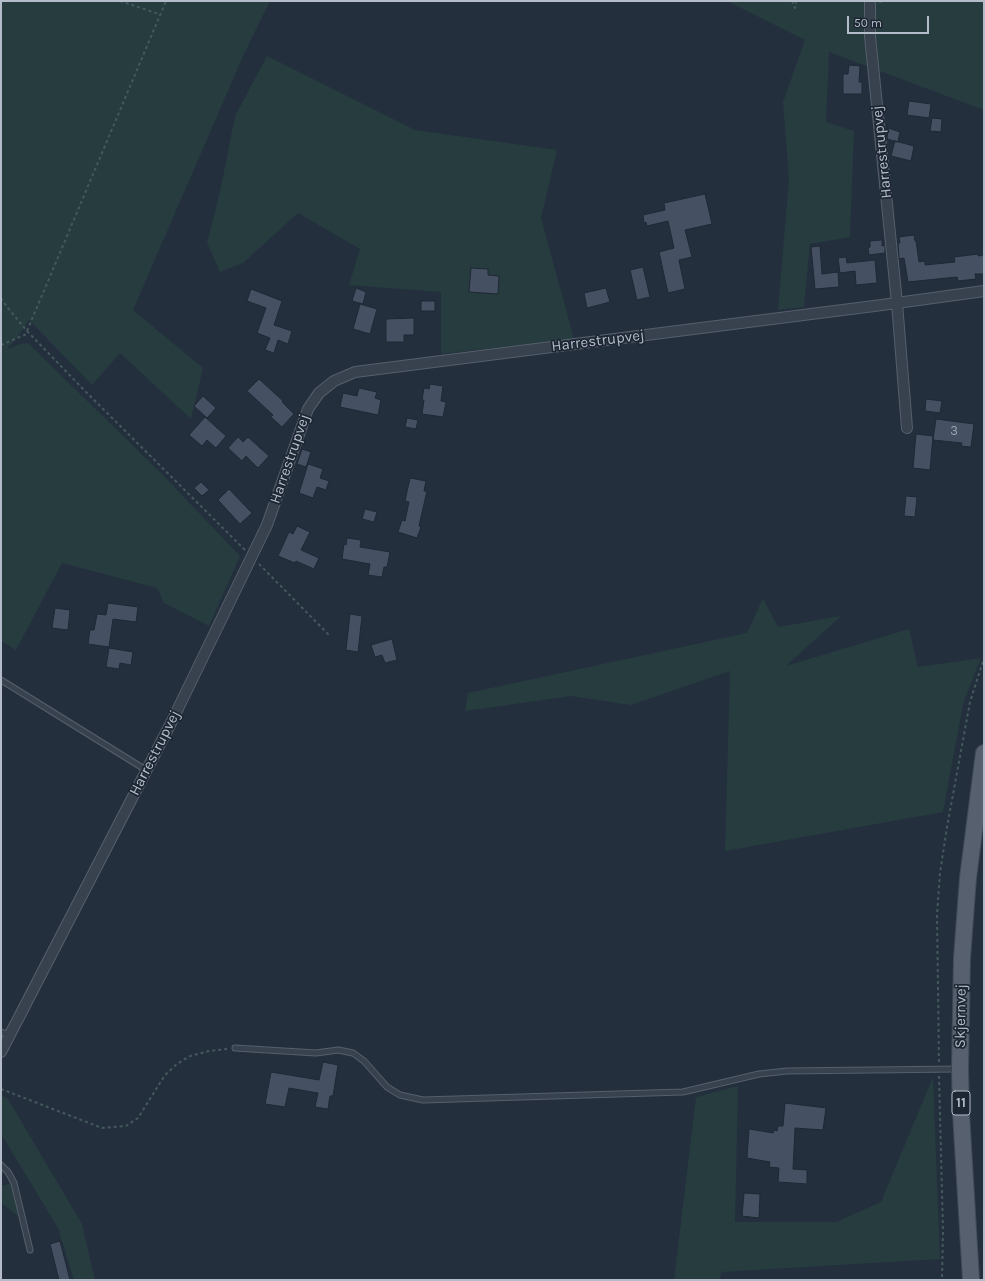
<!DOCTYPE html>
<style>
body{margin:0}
#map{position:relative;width:985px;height:1281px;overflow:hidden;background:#242f3e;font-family:Karla,sans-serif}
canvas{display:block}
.frame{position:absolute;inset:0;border:2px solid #b4bcc9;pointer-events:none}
.scale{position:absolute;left:847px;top:16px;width:82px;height:18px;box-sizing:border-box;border:2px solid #b4bcc9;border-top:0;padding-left:5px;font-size:12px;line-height:14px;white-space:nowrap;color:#b4bcc9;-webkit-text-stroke:3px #1d2633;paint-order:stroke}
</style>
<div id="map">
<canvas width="985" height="1281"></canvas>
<div class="frame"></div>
<div class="scale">50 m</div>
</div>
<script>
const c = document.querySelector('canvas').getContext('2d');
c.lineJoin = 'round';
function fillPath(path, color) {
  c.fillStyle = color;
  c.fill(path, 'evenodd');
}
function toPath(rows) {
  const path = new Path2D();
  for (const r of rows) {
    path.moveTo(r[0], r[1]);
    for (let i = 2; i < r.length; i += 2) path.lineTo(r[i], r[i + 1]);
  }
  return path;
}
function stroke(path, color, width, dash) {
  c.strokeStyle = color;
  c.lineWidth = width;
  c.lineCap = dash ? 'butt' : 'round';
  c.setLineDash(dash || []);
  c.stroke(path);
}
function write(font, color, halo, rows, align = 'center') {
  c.font = font + ' Karla,sans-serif';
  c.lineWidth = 3.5;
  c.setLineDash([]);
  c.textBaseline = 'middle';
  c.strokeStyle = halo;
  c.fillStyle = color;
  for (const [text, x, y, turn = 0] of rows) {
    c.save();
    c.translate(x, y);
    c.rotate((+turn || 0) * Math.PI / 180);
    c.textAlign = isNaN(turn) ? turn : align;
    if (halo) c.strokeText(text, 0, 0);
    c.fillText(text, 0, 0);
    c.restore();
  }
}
fillPath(toPath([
 [1,1,270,1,244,54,133,310,203,368,191,419,120,353,92,385,29,320,16,339,7,349,21,344,28,343,161,473,240,556,209,626,164,603,157,588,62,563,16,650,1,641],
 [727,1,984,1,984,110,829,52,826,122,854,131,850,237,810,244,804,307,778,310,789,179,783,102,805,40],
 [267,56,415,130,557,150,541,218,574,339,441,354,441,292,349,285,360,249,298,213,243,263,220,272,207,243,220,192,235,116],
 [763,598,778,627,841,616,786,666,909,629,918,667,981,658,963,704,943,812,725,851,730,671,631,705,571,696,465,711,468,693,747,633],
 [933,1077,940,1259,721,1272,720,1280,674,1280,696,1097,738,1086,735,1222,836,1222,881,1202],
 [1,1095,8,1099,82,1224,95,1280,74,1280,58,1228,1,1134],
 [12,1183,18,1216,1,1203,1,1186]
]), '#263c3f');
const building = toPath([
 [849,65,860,66,859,82,862,82,862,94,843,94,843,74,848,74,849,65],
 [909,101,931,104,929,118,907,115,909,101],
 [932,118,942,119,941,132,930,131,932,118],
 [888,128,900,132,898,142,887,139,888,128],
 [895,141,914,146,911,161,891,156,895,141],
 [705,194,712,224,685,230,692,257,679,260,685,289,668,293,659,252,674,248,668,221,647,226,646,222,644,223,643,215,665,210,664,203,705,194],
 [914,235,915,241,916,241,919,262,925,261,925,265,955,262,954,257,978,254,978,256,984,255,984,274,975,274,976,279,958,281,957,277,908,282,904,258,899,259,898,243,900,243,899,237,914,235],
 [882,240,882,246,885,245,885,253,869,255,868,248,870,247,870,241,882,240],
 [820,246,822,274,838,272,839,287,815,289,811,247,820,246],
 [846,257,847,263,875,260,877,283,856,285,855,271,840,273,838,258,846,257],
 [643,267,650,297,637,300,630,270,643,267],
 [471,268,488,269,488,275,499,276,498,294,469,292,471,268],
 [356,288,366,292,363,304,352,301,356,288],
 [606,288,610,302,587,308,584,293,606,288],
 [251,289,282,301,274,325,292,331,288,344,278,340,274,353,265,350,270,338,257,333,266,308,247,301,251,289],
 [421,301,435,301,435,311,421,311,421,301],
 [360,304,377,309,370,334,353,329,360,304],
 [414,318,414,335,404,335,404,342,386,342,386,319,414,318],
 [259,379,283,401,282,402,294,414,282,427,271,417,273,415,247,391,259,379],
 [430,384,443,386,441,401,446,402,443,417,422,414,424,400,422,400,424,388,429,389,430,384],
 [359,388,377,392,375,398,381,400,378,415,340,407,343,393,357,396,359,388],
 [203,396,216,408,207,418,194,406,203,396],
 [926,399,942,401,940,413,925,411,926,399],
 [205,417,226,436,216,448,207,440,202,446,189,435,205,417],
 [407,418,418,420,416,429,405,427,407,418],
 [936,419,974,424,971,447,961,446,962,443,933,440,936,419],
 [916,434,933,436,930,470,913,468,916,434],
 [238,437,243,442,248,437,269,456,258,468,246,456,242,461,228,448,238,437],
 [302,449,311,452,306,467,297,464,302,449],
 [308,464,323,469,320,478,329,481,326,490,317,487,313,498,299,493,308,464],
 [410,478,426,481,424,491,427,491,419,526,421,527,417,538,398,532,402,520,405,521,409,502,405,501,410,478],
 [201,482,209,490,202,496,194,488,201,482],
 [229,489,252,513,240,524,218,500,229,489],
 [906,496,917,497,915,517,904,516,906,496],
 [365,509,377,512,374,522,362,519,365,509],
 [297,526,310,532,301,550,319,558,314,569,296,561,295,563,278,556,289,532,293,534,297,526],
 [347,538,361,540,360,547,390,552,387,567,384,567,382,577,368,575,370,564,342,559,344,544,346,545,347,538],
 [108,603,138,607,136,622,113,619,109,647,88,644,90,630,94,630,97,614,106,615,108,603],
 [55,608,70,610,68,630,52,628,55,608],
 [350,614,362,616,358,652,346,650,350,614],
 [392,639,397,660,385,663,382,655,375,657,371,645,392,639],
 [109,648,133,652,131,665,120,663,119,669,106,667,109,648],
 [323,1062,338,1065,333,1096,330,1096,328,1109,315,1107,318,1093,289,1088,285,1107,265,1104,271,1072,319,1080,323,1062],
 [785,1103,826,1108,823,1130,795,1128,793,1169,807,1170,807,1184,778,1182,779,1168,769,1167,770,1162,747,1158,749,1129,773,1133,774,1130,777,1131,778,1126,783,1126,785,1103],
 [744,1193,760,1194,759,1218,742,1216,744,1193],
 [60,1241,70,1280,59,1280,50,1244,60,1241]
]);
fillPath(building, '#455162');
stroke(building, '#1f2835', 1);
const lane = toPath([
 [1,680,146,770],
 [1,1032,10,1035],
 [235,1048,316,1053,338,1050,353,1053,364,1061,387,1087,400,1095,423,1100,683,1092,759,1074,787,1071,958,1069],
 [1,1165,8,1172,14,1183,30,1250]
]);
const street = toPath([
 [870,1,870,36,897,303,907,428],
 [1,1052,172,721,267,525,308,409,319,393,334,381,355,372,882,305,984,291]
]);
const primary = toPath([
 [971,1280,961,1113,960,1069,962,958,968,878,984,753]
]);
stroke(lane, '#565f6c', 7);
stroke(street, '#565f6c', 12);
stroke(primary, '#414a57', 18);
stroke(toPath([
 [120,1,159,14],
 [792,1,795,8,796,1],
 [879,2,886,1],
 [1,298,7,307,27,331,84,390,245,550],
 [27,331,166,1],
 [1,345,29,333],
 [259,564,330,636],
 [939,1062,937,915,940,873,947,827,970,702,984,658],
 [939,1076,943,1231,942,1280],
 [1,1089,102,1128,126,1126,138,1118,165,1075,177,1064,190,1056,209,1051,227,1049]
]), '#44595c', 2, [3, 3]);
stroke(lane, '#38414e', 5);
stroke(street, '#38414e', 10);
stroke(primary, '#56606e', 16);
write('13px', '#98a1af', null, [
 ["3",954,431]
]);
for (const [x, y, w] of [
 [961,1103,18]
]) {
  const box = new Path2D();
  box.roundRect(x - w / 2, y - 12, w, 24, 3);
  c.fillStyle = '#1d2633';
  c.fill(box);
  stroke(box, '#b4bcc9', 1);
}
write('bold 14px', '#b4bcc9', null, [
 ["11",961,1103]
]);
write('15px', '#b4bcc9', '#1d2633', [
 ["Harrestrupvej",882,152,-96],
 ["Harrestrupvej",598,341,-7],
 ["Harrestrupvej",290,459,-71],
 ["Harrestrupvej",155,753,-63],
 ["Skjernvej",961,1016,-89]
]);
</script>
